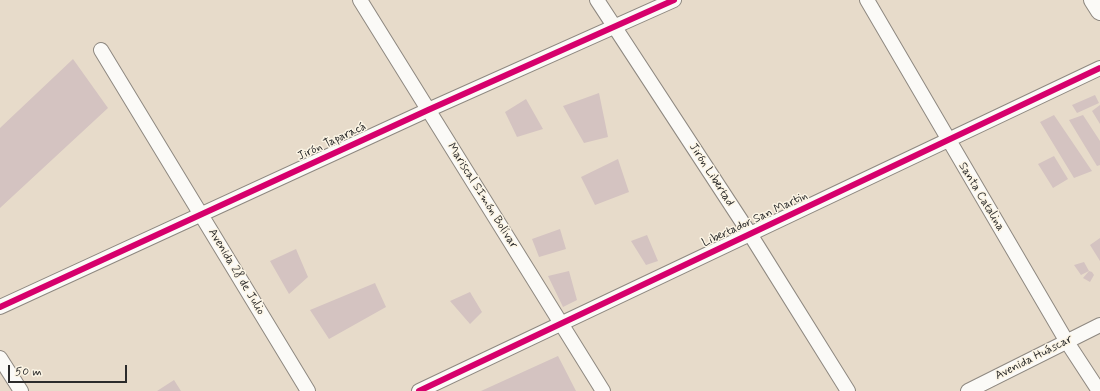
<!DOCTYPE html>
<meta charset="utf-8">
<style>
body{margin:0}
#map{position:relative;width:1100px;height:391px;overflow:hidden;background:#e7dbca;font-family:Mynerve,sans-serif}
canvas{display:block}
.scale{position:absolute;left:8px;top:365px;width:119px;height:18px;box-sizing:border-box;border:2px solid #2b2b2b;border-top:0;padding-left:5px;font-size:12px;line-height:14px;white-space:nowrap;color:#2b2b2b;-webkit-text-stroke:3px #fcf5e5;paint-order:stroke}
</style>
<div id="map">
<canvas width="1100" height="391"></canvas>
<div class="scale">50 m</div>
</div>
<script>
const c = document.querySelector('canvas').getContext('2d');
c.lineJoin = 'round';
function fillPath(path, color) {
  c.fillStyle = color;
  c.fill(path, 'evenodd');
}
function toPath(rows) {
  const path = new Path2D();
  for (const r of rows) {
    path.moveTo(r[0], r[1]);
    for (let i = 2; i < r.length; i += 2) path.lineTo(r[i], r[i + 1]);
  }
  return path;
}
function stroke(path, color, width, dash) {
  c.strokeStyle = color;
  c.lineWidth = width;
  c.lineCap = dash ? 'butt' : 'round';
  c.setLineDash(dash || []);
  c.stroke(path);
}
function write(font, color, halo, rows, align = 'center') {
  c.font = font + ' Mynerve,sans-serif';
  c.lineWidth = 3;
  c.setLineDash([]);
  c.textBaseline = 'middle';
  c.strokeStyle = halo;
  c.fillStyle = color;
  for (const [text, x, y, turn = 0] of rows) {
    c.save();
    c.translate(x, y);
    c.rotate((+turn || 0) * Math.PI / 180);
    c.textAlign = isNaN(turn) ? turn : align;
    if (halo) c.strokeText(text, 0, 0);
    c.fillText(text, 0, 0);
    c.restore();
  }
}
fillPath(toPath([
 [73,59,108,108,0,208,0,128],
 [599,93,608,137,584,143,563,106],
 [1095,95,1099,103,1077,113,1072,105],
 [526,99,543,129,517,137,505,112],
 [1100,105,1100,124,1092,111],
 [1054,115,1092,171,1074,178,1040,122],
 [1083,115,1100,141,1100,165,1097,166,1069,120],
 [1054,156,1068,179,1053,188,1038,164],
 [618,159,629,192,595,205,581,177],
 [560,229,566,249,539,257,532,239],
 [647,235,658,261,646,265,631,241],
 [1100,238,1100,261,1090,245],
 [296,249,308,277,289,294,270,261],
 [1084,262,1089,271,1081,275,1074,265],
 [569,271,577,300,563,307,548,276],
 [1089,271,1092,272,1094,275,1090,282,1083,278],
 [375,283,386,307,329,339,310,310],
 [470,292,482,312,470,324,450,301],
 [558,356,576,391,481,391],
 [174,380,181,391,157,391]
]), '#d4c3c1');
const minor = toPath([
 [360,0,603,391],
 [597,0,750,234,848,391],
 [867,0,1067,342,1099,391],
 [101,50,308,391],
 [0,307,428,110,674,0],
 [0,358,21,391],
 [419,391,1100,68],
 [968,391,1100,325]
]);
const tertiary = toPath([
 [1093,0,1100,11]
]);
stroke(minor, '#8e8880', 16);
stroke(tertiary, '#8e8880', 20);
stroke(minor, '#fbfaf7', 14);
stroke(tertiary, '#fbfaf7', 18);
stroke(toPath([
 [0,307,428,110,674,0],
 [419,391,1100,68]
]), '#d6006c', 6);
write('12px', '#2b2b2b', '#fcf5e5', [
 ["Jirón Taparacá",332,142,-25],
 ["Jirón Libertad",711,175,57],
 ["Mariscal SImón Bolívar",482,196,58],
 ["Santa Catalina",981,197,59],
 ["Libertador San Martin",755,220,-25],
 ["Avenida 28 de Julio",236,272,59],
 ["Avenida Huáscar",1034,358,-27]
]);
</script>
